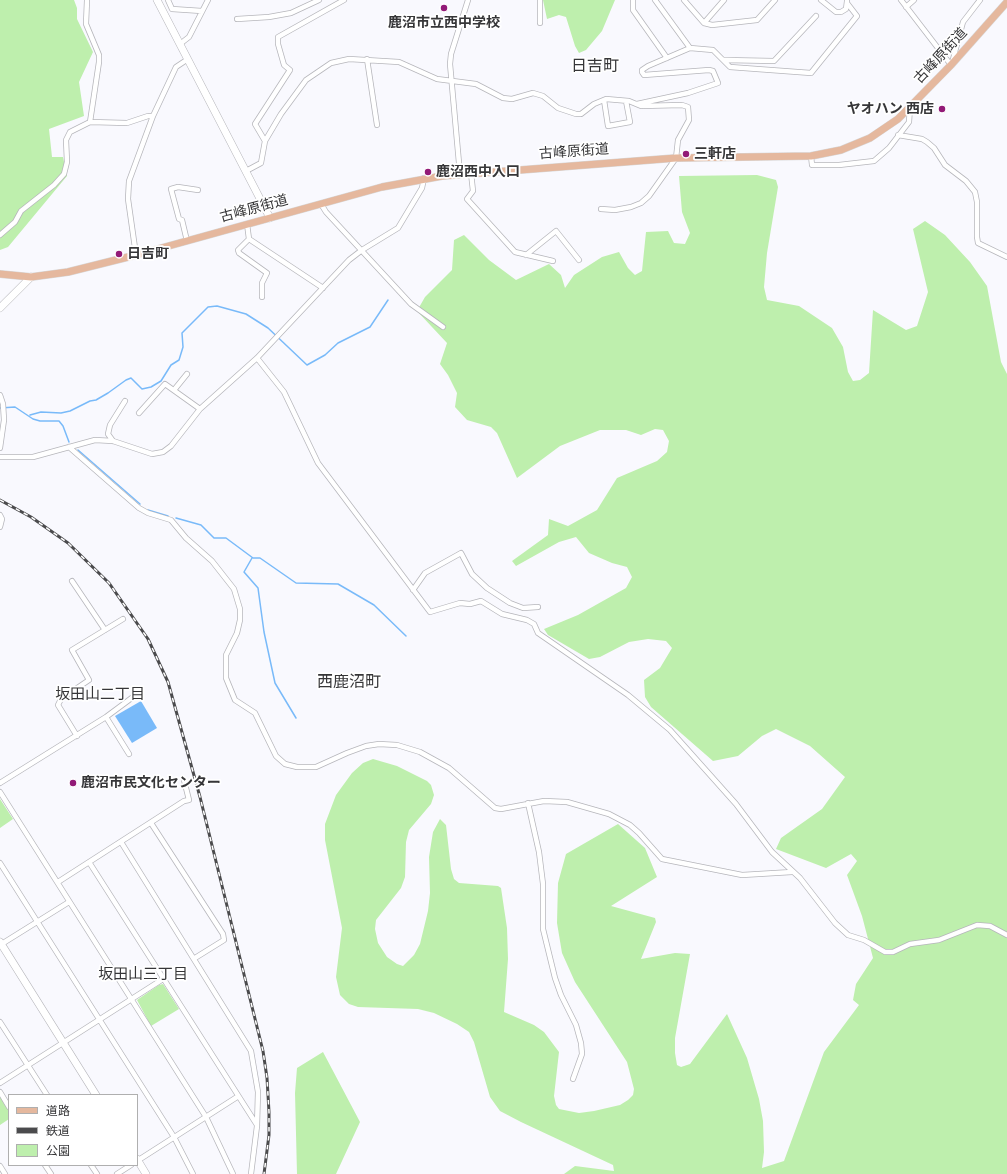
<!DOCTYPE html>
<meta charset="utf-8">
<style>
body{margin:0}
#map{position:relative;width:1007px;height:1174px;overflow:hidden;background:#f9f9fe;font-family:"Archivo Narrow","Noto Sans JP",sans-serif}
canvas{display:block}
.legend{position:absolute;left:8px;top:1094px;width:130px;height:72px;box-sizing:border-box;background:#fff;border:1px solid #afafaf;margin:0;padding:5px 7px;list-style:none;font-size:12px;color:#363638}
.legend li{display:flex;align-items:center;gap:8px;height:20px}
.legend b{width:20px;border:1px solid #afafaf}
</style>
<div id="map">
<canvas width="1007" height="1174"></canvas>
<ul class="legend">
<li><b style="height:5px;background:#e5b89e"></b>道路</li>
<li><b style="height:5px;background:#4b4b4d"></b>鉄道</li>
<li><b style="height:11px;background:#beefad"></b>公園</li>
</ul>
</div>
<script>
const c = document.querySelector('canvas').getContext('2d');
c.lineJoin = 'round';
function fillPath(path, color) {
  c.fillStyle = color;
  c.fill(path, 'evenodd');
}
function toPath(rows) {
  const path = new Path2D();
  for (const r of rows) {
    path.moveTo(r[0], r[1]);
    for (let i = 2; i < r.length; i += 2) path.lineTo(r[i], r[i + 1]);
  }
  return path;
}
function stroke(path, color, width, dash) {
  c.strokeStyle = color;
  c.lineWidth = width;
  c.lineCap = dash ? 'butt' : 'round';
  c.setLineDash(dash || []);
  c.stroke(path);
}
function write(font, color, halo, rows, align = 'center') {
  c.font = font + ' "Archivo Narrow","Noto Sans JP",sans-serif';
  c.lineWidth = 3.5;
  c.setLineDash([]);
  c.textBaseline = 'middle';
  c.strokeStyle = halo;
  c.fillStyle = color;
  for (const [text, x, y, turn = 0] of rows) {
    c.save();
    c.translate(x, y);
    c.rotate((+turn || 0) * Math.PI / 180);
    c.textAlign = isNaN(turn) ? turn : align;
    if (halo) c.strokeText(text, 0, 0);
    c.fillText(text, 0, 0);
    c.restore();
  }
}
fillPath(toPath([
 [0,0,74,0,77,8,77,19,93,52,79,82,84,116,49,129,52,157,63,157,67,176,8,247,0,250],
 [543,0,615,0,602,31,586,50,579,53,575,46,566,17,559,15,547,19],
 [757,175,776,180,778,187,767,253,764,287,767,300,799,306,832,328,843,347,848,372,853,381,860,380,869,373,873,310,906,330,917,326,928,292,913,229,925,221,945,235,970,262,987,286,1001,362,1007,374,1007,1174,564,1174,575,1166,614,1171,613,1165,521,1122,500,1111,490,1097,474,1042,469,1032,457,1024,434,1013,418,1009,358,1007,349,1004,340,995,336,977,342,928,325,840,325,824,336,795,352,773,363,763,373,759,397,766,427,781,431,785,434,795,431,804,409,830,406,842,405,877,401,888,376,920,375,929,378,943,387,957,397,964,403,966,414,955,420,944,428,911,430,893,429,857,433,832,440,819,446,825,451,869,454,879,459,883,498,886,501,888,507,928,508,959,504,1012,534,1025,544,1032,559,1052,554,1096,556,1105,559,1109,579,1113,594,1111,620,1105,628,1100,633,1095,634,1089,627,1062,575,982,562,953,557,923,558,883,566,854,618,824,645,848,657,877,611,906,655,918,656,922,641,959,675,953,690,954,675,1038,675,1053,677,1065,681,1067,690,1064,727,1014,747,1058,759,1099,763,1121,764,1152,762,1168,784,1161,824,1052,859,1005,853,1000,856,984,873,958,862,916,847,875,857,861,851,854,826,868,776,849,781,838,822,809,845,777,810,746,776,729,762,736,738,756,713,761,651,707,645,697,644,680,660,668,672,648,666,641,648,639,629,642,600,657,589,659,548,635,544,629,578,615,626,588,632,577,627,567,612,563,589,553,576,537,559,542,516,566,512,561,548,535,549,519,568,526,597,510,617,478,657,461,667,452,669,441,663,430,655,429,641,435,626,430,600,430,560,446,517,478,497,433,491,427,467,420,455,407,457,393,448,375,440,364,447,343,417,311,425,297,452,270,454,240,464,235,489,260,516,280,549,264,561,275,565,288,574,275,602,257,619,252,628,268,635,275,642,271,646,232,668,231,674,243,685,244,690,233,682,212,679,176],
 [0,799,13,819,0,828],
 [163,984,179,1009,151,1026,137,1000,159,985],
 [323,1052,360,1122,336,1174,297,1174,295,1093,297,1068],
 [0,1094,9,1109,9,1119,0,1125]
]), '#beefad');
fillPath(toPath([
 [141,701,157,728,132,743,115,716]
]), '#79baf9');
stroke(toPath([
 [0,408,15,407,33,419,40,421,59,421,63,426,69,442],
 [30,415,41,412,61,413,70,411,90,401,96,400,108,393,126,380,131,378,142,389,151,387,161,381,171,365,179,360,183,347,182,333,208,307,217,306,246,314,268,328,307,365,325,355,338,343,370,327,388,300],
 [78,450,140,504],
 [148,510,168,516],
 [176,518,201,525,214,538,226,538,253,558,260,558,296,583,338,584,374,605,406,636],
 [252,558,244,572,258,588,264,632,275,683,296,718]
]), '#79baf9', 1.5);
const street = toPath([
 [87,0,86,24,99,55,99,62,90,122],
 [168,0,172,9,202,11],
 [540,0,540,23],
 [633,0,633,10,667,58],
 [655,0,690,48],
 [684,0,704,23,712,25,757,20,775,0],
 [821,0,836,12,841,12,846,9,847,1],
 [901,0,951,65],
 [906,7,914,0],
 [237,19,269,17,291,13,319,0],
 [704,23,724,0],
 [180,44,189,37,208,0],
 [367,59,377,125],
 [724,60,774,61,816,16],
 [952,63,963,22,980,0],
 [604,100,608,126,630,122,626,101],
 [637,104,688,93,718,83,713,71,709,70,644,75,642,72,642,70,648,66,690,48,713,50,730,67,811,73,857,16,847,3],
 [898,135,922,139,927,142,934,148,945,165,966,181,975,192,977,202,977,237,978,243,1007,257],
 [265,141,255,124,290,70,284,65,278,44,278,37,344,0],
 [811,156,812,165,839,165,874,161,889,148,909,122,910,108],
 [246,171,261,163,265,141,281,114,306,80,331,63,349,59,399,62,437,79,476,84,503,98,512,99,533,93,543,96,558,108,576,114,581,114,594,104,606,99,629,101,641,106,682,105,688,107,689,120,678,140,676,158,649,196,641,203,631,207,615,210,601,209],
 [471,173,473,191,467,199,515,252,553,261],
 [460,174,450,64,451,54,468,0],
 [321,204,326,212,411,304,443,327],
 [247,224,249,239,323,288],
 [0,235,15,222,21,211,54,185,64,174,67,162,66,140,70,132,90,122,127,123,148,116,153,116],
 [249,239,238,250,239,253,267,273,262,283,262,297],
 [187,241,182,220,179,219,171,189,178,187,198,190],
 [136,255,128,199,129,181,153,116,176,67,188,59],
 [526,255,556,231,579,260],
 [257,358,284,392,318,463,430,612,460,603,470,604,481,601,502,614,527,620,534,624,538,633,628,695,670,730,736,804,772,852,800,878,835,923,848,935,864,940,885,952,893,952,910,944,939,940,977,925,990,926,1007,935],
 [174,390,187,374],
 [0,395,3,404,4,420,0,448],
 [139,413,165,384,200,409],
 [113,441,108,434,110,425,125,401],
 [69,447,139,508,148,513,171,520,186,538,212,561,234,589,240,609,240,620,237,633,226,655,226,678,235,700,255,713,276,756,285,764,297,767,316,767,347,753,366,746,379,744,397,745,420,752,449,768,495,808,501,809,544,801,567,802,609,814,630,825,639,833,662,859,742,875,792,872],
 [0,457,33,457,95,440,113,441,152,454,163,452,171,446,200,409,257,358,349,260,362,250,398,228,422,188,424,178],
 [0,515,2,519,0,527],
 [72,581,105,630],
 [413,590,425,573,461,553,472,574,487,588,510,603,523,608,538,607],
 [106,717,129,754],
 [77,736,58,705,61,699,89,680,72,650,123,619],
 [0,783,106,717,133,697],
 [0,792,206,1117,233,1174],
 [528,803,539,852,543,884,543,929,555,978,561,995,576,1025,581,1043,582,1054,573,1079],
 [151,823,223,934,224,940,195,958],
 [121,842,251,1051,258,1092,257,1126,251,1174],
 [89,862,257,1125],
 [0,863,174,1137,193,1174],
 [58,882,184,801,189,800,184,780],
 [0,945,69,902],
 [0,1022,47,1095],
 [0,1083,163,979],
 [0,1092,9,1107],
 [137,1161,237,1097],
 [45,1165,51,1174],
 [91,1165,97,1174],
 [0,1166,5,1174],
 [117,1174,131,1165]
]);
const secondary = toPath([
 [157,0,270,218],
 [0,308,31,277],
 [0,942,96,1095],
 [137,1159,146,1174]
]);
const primary = toPath([
 [0,274,31,277,68,272,136,255,382,187,442,176,676,158,811,156,841,150,870,138,898,119,951,65,1007,2]
]);
stroke(street, '#b6b6bb', 6);
stroke(secondary, '#b6b6bb', 8);
stroke(primary, '#d7d7d7', 8);
stroke(street, '#fff', 4.5);
stroke(secondary, '#fff', 7);
stroke(primary, '#e5b89e', 7);
const rail = toPath([
 [0,500,31,517,68,543,109,583,148,639,168,682,200,797,263,1051,267,1078,269,1112,269,1135,264,1174]
]);
stroke(rail, '#4b4b4d', 3);
stroke(rail, '#fff', 1.5, [4.5]);
for (const [x, y, r, color] of [
 [444,8,4,"#921a77"],
 [942,109,4,"#921a77"],
 [686,154,4,"#921a77"],
 [428,172,4,"#921a77"],
 [119,254,4,"#921a77"],
 [73,783,4,"#921a77"]
]) {
  const dot = new Path2D();
  dot.arc(x, y, r, 0, 2 * Math.PI);
  c.fillStyle = color;
  c.fill(dot);
  stroke(dot, '#fff', 1.5);
}
write('bold 14px', '#363638', '#fff', [
 ["鹿沼市立西中学校",444,23,"center"],
 ["ヤオハン 西店",934,109,"right"],
 ["三軒店",694,154],
 ["鹿沼西中入口",436,172],
 ["日吉町",127,254],
 ["鹿沼市民文化センター",81,783]
], 'left');
write('14px', '#363638', '#fff', [
 ["古峰原街道",941,56,-47],
 ["古峰原街道",574,152,-4],
 ["古峰原街道",254,209,-15]
]);
write('15px', '#363638', '#fff', [
 ["坂田山二丁目",100,695],
 ["坂田山三丁目",143,975]
]);
write('16px', '#363638', '#fff', [
 ["日吉町",595,67],
 ["西鹿沼町",349,683]
]);
</script>
